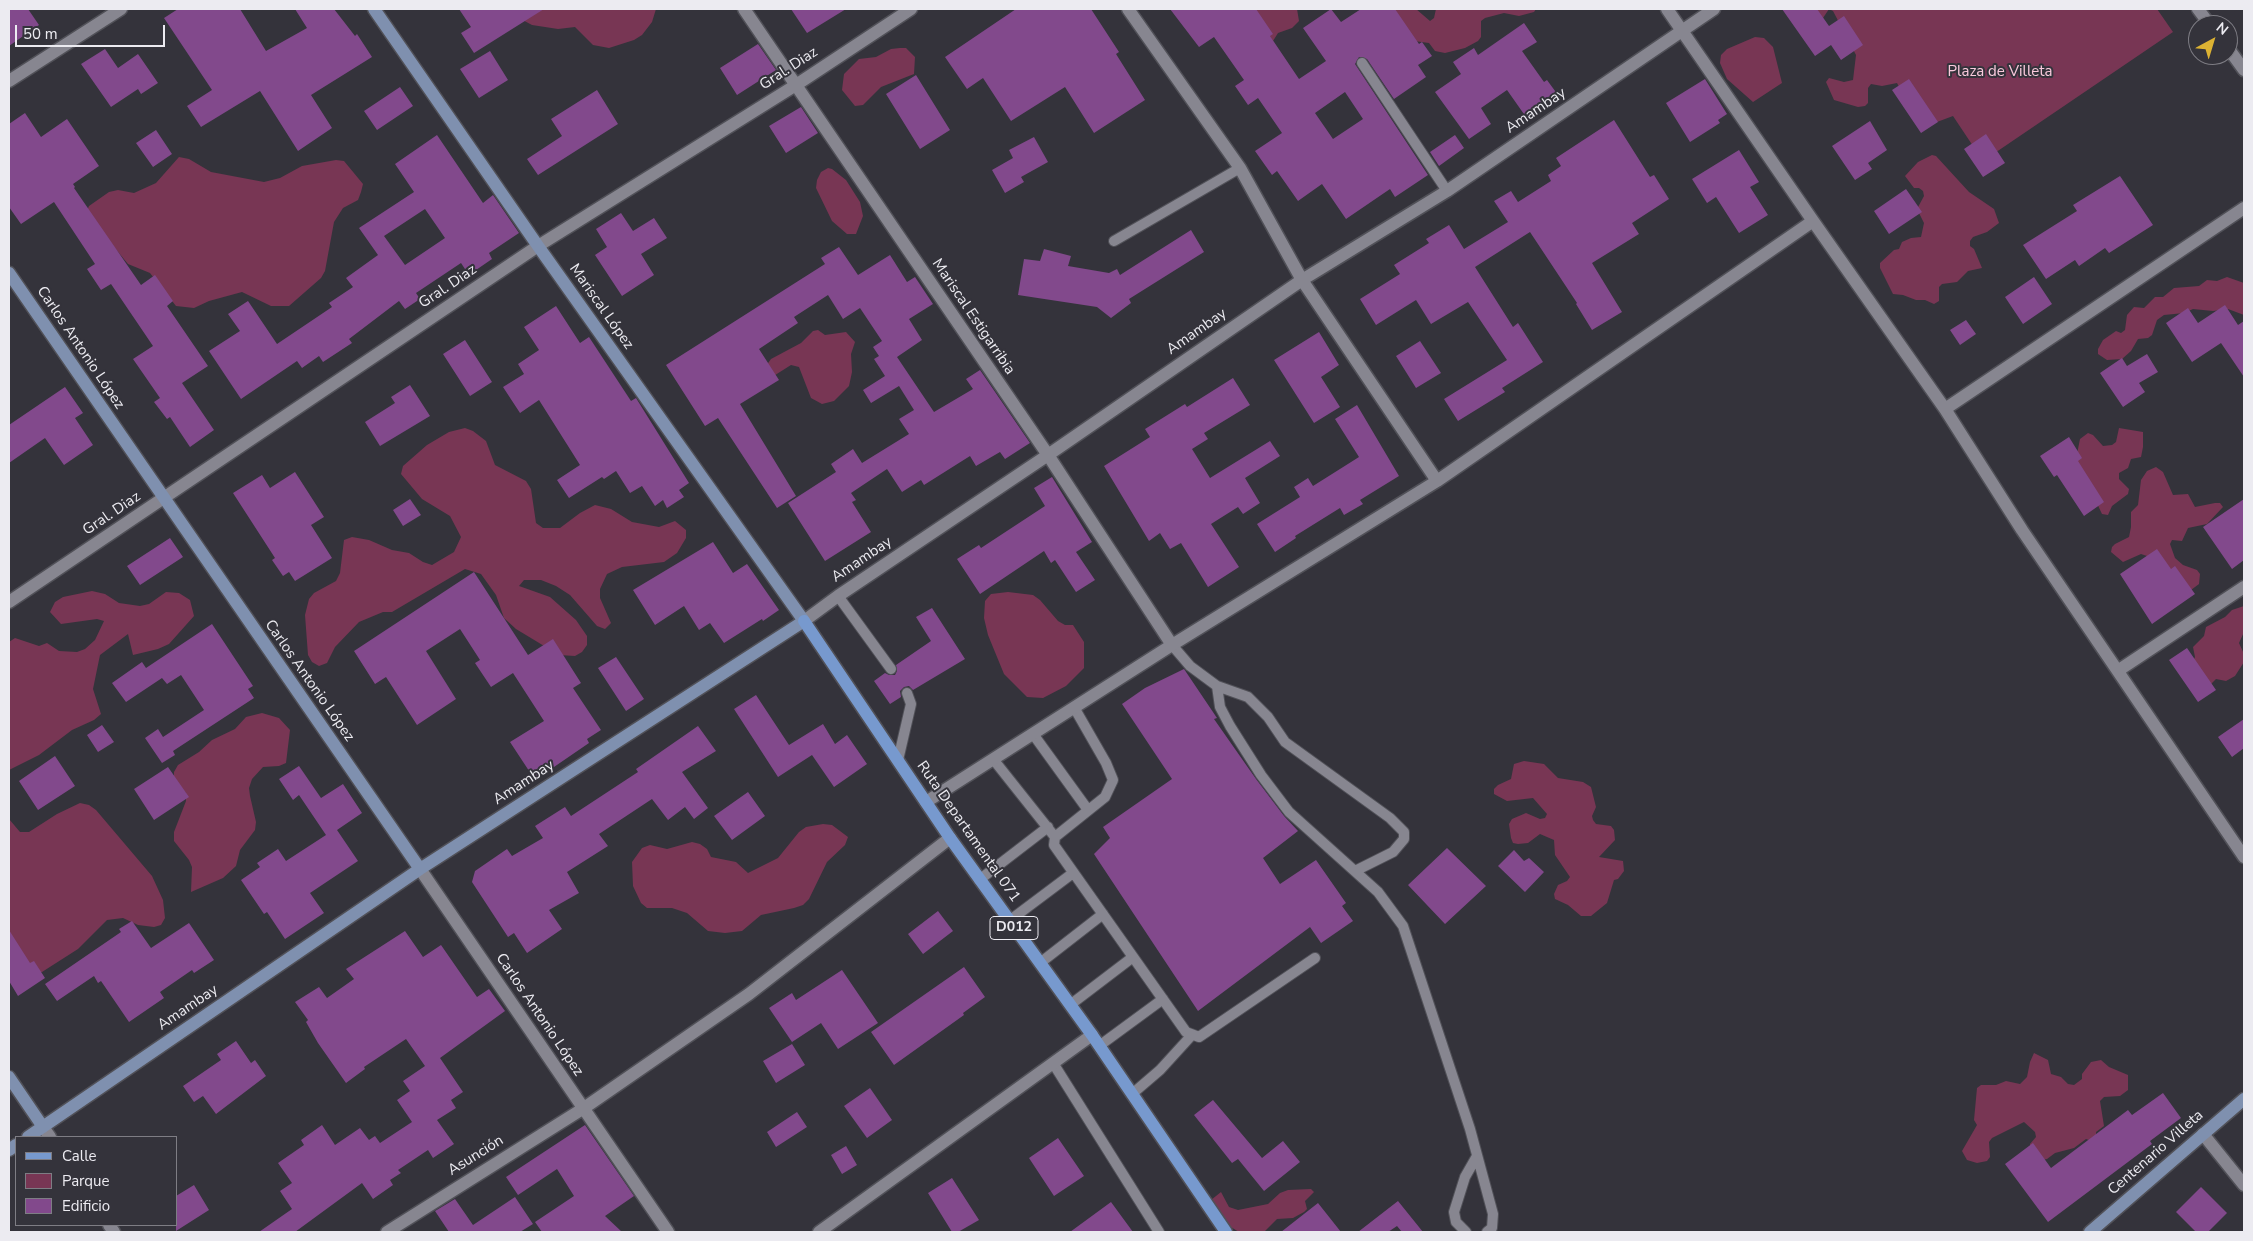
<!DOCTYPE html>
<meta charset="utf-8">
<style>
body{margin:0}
#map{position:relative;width:2253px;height:1241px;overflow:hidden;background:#34333b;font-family:"Nunito Sans",sans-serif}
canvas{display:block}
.frame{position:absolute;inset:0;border:10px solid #ecebf1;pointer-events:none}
.legend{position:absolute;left:15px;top:1136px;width:162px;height:90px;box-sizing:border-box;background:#34333b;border:1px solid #7e7d84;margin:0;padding:6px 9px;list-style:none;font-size:15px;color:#ecebf1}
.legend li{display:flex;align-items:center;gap:10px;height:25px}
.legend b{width:25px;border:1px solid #7e7d84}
.north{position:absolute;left:2188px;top:15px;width:50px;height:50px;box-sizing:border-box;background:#34333b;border:1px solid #7e7d84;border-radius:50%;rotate:39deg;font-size:14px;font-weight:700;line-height:20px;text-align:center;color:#ecebf1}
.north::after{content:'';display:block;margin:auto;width:18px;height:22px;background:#dcb233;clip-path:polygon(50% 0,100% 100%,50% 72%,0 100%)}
.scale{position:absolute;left:15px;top:25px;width:150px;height:22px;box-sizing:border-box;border:2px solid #ecebf1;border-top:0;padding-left:6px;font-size:15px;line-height:18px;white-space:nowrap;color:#ecebf1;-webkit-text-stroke:4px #34333b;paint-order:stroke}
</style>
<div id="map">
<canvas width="2253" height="1241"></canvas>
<div class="frame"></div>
<ul class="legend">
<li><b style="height:6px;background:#7799ce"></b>Calle</li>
<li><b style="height:14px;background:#783654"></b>Parque</li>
<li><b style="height:14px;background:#82498c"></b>Edificio</li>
</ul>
<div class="north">N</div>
<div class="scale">50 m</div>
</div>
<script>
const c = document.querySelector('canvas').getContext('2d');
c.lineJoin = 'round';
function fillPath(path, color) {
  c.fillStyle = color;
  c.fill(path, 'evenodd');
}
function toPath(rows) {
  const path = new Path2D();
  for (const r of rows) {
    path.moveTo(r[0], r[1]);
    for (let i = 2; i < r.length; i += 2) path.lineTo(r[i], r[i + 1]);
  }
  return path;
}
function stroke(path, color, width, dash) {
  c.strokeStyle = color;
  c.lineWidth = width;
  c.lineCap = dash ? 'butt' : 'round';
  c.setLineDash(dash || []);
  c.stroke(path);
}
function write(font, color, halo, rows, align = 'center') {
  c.font = font + ' "Nunito Sans",sans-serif';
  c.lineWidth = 4;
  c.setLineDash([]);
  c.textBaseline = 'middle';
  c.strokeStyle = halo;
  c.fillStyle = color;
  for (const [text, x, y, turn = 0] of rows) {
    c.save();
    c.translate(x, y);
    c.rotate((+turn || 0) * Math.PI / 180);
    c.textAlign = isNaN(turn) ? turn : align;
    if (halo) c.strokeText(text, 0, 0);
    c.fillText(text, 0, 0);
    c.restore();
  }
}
fillPath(toPath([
 [513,9,656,9,652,22,642,35,634,40,609,48,593,45,575,27,558,29,532,25,517,17],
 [1252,9,1297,9,1299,21,1292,28,1278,33,1273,41],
 [1393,9,1416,9,1430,21,1434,18,1436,9,1536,9,1534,12,1519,16,1504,13,1485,18,1481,21,1481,37,1478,41,1465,48,1445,53,1435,51,1429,43,1414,41],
 [1804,9,2157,9,2173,32,1983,161,1953,116,1937,122,1904,96,1897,83,1882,86,1871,84,1868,88,1868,103,1865,106,1858,107,1834,100,1826,82,1829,78,1844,82,1853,80,1856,55,1833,11,1829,9,1821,21,1808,16],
 [1755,37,1764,38,1773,47,1782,83,1753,102,1727,79,1720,63,1721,55,1727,49],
 [900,48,906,48,915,57,914,74,881,87,863,105,855,106,842,90,844,74,859,59,876,57,891,49],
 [1932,155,1936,156,1969,192,1994,209,1999,223,1987,232,1973,237,1970,241,1970,246,1974,249,1982,268,1968,271,1957,282,1942,284,1939,287,1939,301,1934,304,1925,300,1916,300,1903,295,1893,294,1880,268,1880,263,1894,250,1899,249,1902,242,1911,238,1921,237,1924,223,1917,209,1924,196,1923,191,1919,188,1914,188,1905,176,1918,162],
 [179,157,189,159,211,172,264,182,280,178,302,166,336,160,344,161,363,184,361,192,358,200,343,208,334,222,325,271,321,278,289,306,271,306,242,292,209,301,194,308,176,306,150,273,128,264,86,213,89,206,109,192,118,190,134,193,156,183],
 [828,168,832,169,846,180,860,202,863,216,856,234,847,234,832,221,816,188,817,180,821,172],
 [2227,277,2244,283,2244,315,2228,309,2213,311,2193,309,2184,313,2164,315,2157,320,2152,335,2148,338,2138,339,2131,351,2122,359,2107,360,2098,354,2098,349,2103,340,2116,331,2121,333,2125,330,2127,315,2134,307,2144,308,2155,297,2163,297,2174,288,2199,286,2207,280,2217,281],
 [818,330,825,335,846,332,855,342,851,354,852,372,849,386,834,401,822,404,811,398,799,367,791,365,772,377,766,366,771,359,801,343,813,331],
 [465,428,473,431,486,441,495,465,526,481,531,489,536,523,543,528,560,528,580,513,595,505,611,509,632,522,659,527,675,521,686,530,686,538,677,553,664,562,622,567,607,574,600,589,600,598,611,623,605,629,597,626,570,595,556,586,541,580,524,580,519,586,550,597,576,620,587,636,587,645,582,652,575,656,559,655,516,629,504,618,496,595,481,574,465,569,392,612,383,612,359,622,335,647,327,663,319,666,312,662,308,655,305,615,309,599,314,593,336,581,340,573,344,540,352,537,369,540,392,550,409,553,423,562,432,565,454,552,461,537,450,516,422,499,401,474,403,466,427,445,449,432],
 [2119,428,2143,432,2143,447,2141,457,2131,459,2128,468,2119,473,2119,479,2129,489,2128,494,2112,506,2108,515,2102,514,2076,459,2080,439,2088,433,2093,435,2103,446,2112,445,2116,442],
 [2156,467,2163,472,2173,495,2188,494,2195,507,2215,503,2220,503,2223,507,2207,524,2188,528,2182,541,2172,540,2170,544,2175,558,2183,565,2197,570,2200,574,2199,584,2191,590,2150,557,2141,554,2123,562,2111,552,2112,547,2115,544,2129,537,2131,527,2131,512,2138,505,2141,480,2147,471],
 [92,591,105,594,119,603,140,606,149,604,166,592,179,593,190,600,194,616,169,644,158,649,133,655,128,634,100,655,93,689,101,714,94,720,72,730,39,755,9,770,9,642,15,638,39,646,47,643,59,651,77,652,85,649,95,640,104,621,97,619,61,624,50,612,55,602,63,597],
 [1008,592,1033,595,1040,600,1058,621,1065,625,1073,625,1084,642,1084,668,1066,686,1043,698,1027,697,1004,674,988,635,984,618,985,601,991,594],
 [2244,606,2244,632,2239,643,2244,654,2244,662,2235,676,2226,681,2216,679,2209,686,2191,666,2195,657,2193,647,2204,636,2206,627,2225,617,2232,610],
 [262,713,279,718,290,730,286,763,279,766,263,767,252,779,249,788,250,796,256,822,255,830,240,850,236,866,223,878,191,892,192,867,189,860,174,841,174,832,186,801,186,793,174,780,174,772,178,765,199,752,212,740,235,729,246,717],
 [1524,761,1544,764,1558,778,1583,782,1591,787,1596,807,1592,816,1593,820,1596,824,1611,826,1614,830,1615,840,1599,857,1623,861,1624,871,1618,879,1614,880,1607,903,1591,916,1581,916,1568,905,1555,899,1554,894,1558,885,1567,881,1570,877,1555,855,1554,840,1540,834,1528,843,1518,844,1513,843,1511,838,1509,824,1512,819,1526,813,1540,819,1545,818,1547,814,1533,798,1507,801,1494,794,1494,789,1498,785,1511,779,1514,764],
 [80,803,89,805,96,810,152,876,163,900,165,918,161,925,154,927,138,925,123,918,107,920,78,949,42,972,31,974,9,941,9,819,20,832,29,832,57,814],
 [823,824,832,825,848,837,845,845,827,862,809,899,803,905,794,908,761,915,742,931,725,933,708,931,687,913,672,908,647,908,641,903,633,886,632,862,642,848,650,845,667,849,692,842,700,844,707,849,711,857,736,862,748,873,778,858,799,832,806,827],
 [2034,1053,2048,1060,2051,1074,2061,1077,2068,1084,2074,1085,2082,1079,2082,1074,2091,1062,2101,1060,2109,1067,2128,1075,2128,1090,2120,1096,2104,1097,2100,1101,2104,1126,2096,1132,2096,1137,2092,1141,2086,1139,2074,1148,2055,1153,2047,1159,2042,1160,2030,1150,2030,1144,2036,1137,2035,1132,2024,1122,1992,1138,1989,1142,1990,1157,1987,1161,1977,1163,1967,1160,1962,1151,1977,1125,1974,1120,1977,1088,1981,1085,1996,1085,2006,1081,2020,1084,2027,1077,2030,1062],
 [1311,1189,1314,1192,1305,1201,1307,1209,1304,1212,1293,1218,1277,1219,1264,1232,1239,1232,1216,1218,1211,1200,1221,1192,1229,1207,1238,1210,1268,1204,1280,1193,1288,1190]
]), '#783654');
fillPath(toPath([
 [9,9,28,9,39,25,9,46],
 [178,9,240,9,266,51,307,28,295,9,334,9,355,36,357,34,372,57,311,95,332,128,298,151,260,91,201,127,187,106,212,90,164,18],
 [459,9,544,9,474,53,461,33,471,27],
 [791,9,846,9,807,33],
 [1016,9,1091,9,1119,52,1116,54,1145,100,1094,133,1065,87,1011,121,983,78,967,89,945,57],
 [1170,9,1256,9,1273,34,1270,36,1299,79,1326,61,1303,28,1331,9,1341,22,1361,9,1395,9,1419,44,1422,42,1432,56,1418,65,1426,77,1394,99,1367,59,1359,57,1355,64,1428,175,1395,197,1390,189,1346,219,1322,184,1298,201,1277,171,1272,175,1255,151,1282,133,1258,98,1248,105,1235,86,1244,80,1214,37,1199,47],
 [1345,92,1363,119,1333,139,1315,113],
 [1782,9,1817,9,1829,26,1844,16,1863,45,1841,60,1831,45,1815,56],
 [1524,23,1537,42,1522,51,1544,82,1547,80,1558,95,1526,117,1507,90,1481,108,1491,124,1469,139,1435,92,1461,74,1453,62,1474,48,1478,55],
 [758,44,776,70,737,95,720,68],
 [105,49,118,68,138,54,158,83,141,94,138,89,111,107,81,64],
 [490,51,508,80,479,98,460,69],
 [916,75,950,130,920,149,886,94],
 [1705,79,1727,114,1718,120,1720,123,1690,142,1666,103],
 [1909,79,1938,122,1921,133,1892,90],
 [400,87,413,106,377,130,364,111],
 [597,90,618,124,538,175,527,159,562,136,551,119],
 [801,107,818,133,786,153,769,126],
 [25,113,41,137,67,119,99,166,73,184,75,187,74,188,141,285,155,275,173,301,167,306,208,366,182,383,214,430,190,447,170,417,167,419,154,402,160,398,133,359,153,346,111,284,101,290,87,269,95,264,54,202,21,224,9,207,9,124],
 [1614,120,1650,177,1654,175,1669,199,1632,223,1639,234,1592,263,1622,312,1592,330,1576,304,1577,303,1530,232,1475,267,1513,327,1518,323,1543,362,1502,388,1505,392,1458,421,1444,399,1507,360,1468,302,1431,324,1416,300,1376,325,1360,299,1400,274,1394,265,1429,243,1426,239,1449,225,1464,249,1508,222,1494,201,1511,191,1518,202,1551,181,1548,175,1561,166,1556,158],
 [1870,121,1887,150,1868,163,1872,169,1855,180,1832,146],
 [156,130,172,154,153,167,136,143],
 [1986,134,2005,163,1983,177,1964,149],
 [437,135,483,203,493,195,519,233,489,253,492,259,476,270,472,264,465,269,461,263,416,293,420,299,405,309,399,301,349,339,352,343,323,362,319,356,302,368,297,361,241,399,209,351,240,331,228,314,248,301,277,344,332,307,329,303,353,287,346,278,378,255,359,228,414,192,395,164],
 [425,209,445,238,405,265,384,236],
 [1455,135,1464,148,1439,166,1430,152],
 [1034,137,1048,162,1021,177,1024,182,1005,193,992,170,1013,158,1009,150],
 [1739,150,1759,182,1750,187,1768,215,1739,233,1716,197,1707,203,1692,179],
 [2120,176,2153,225,2109,253,2105,248,2079,266,2075,260,2046,279,2023,245,2077,211,2073,205],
 [1906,189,1922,212,1889,234,1874,211],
 [621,213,633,231,654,218,667,238,641,254,654,275,622,296,595,255,607,247,596,229],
 [1191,230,1204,252,1129,299,1131,303,1111,318,1097,307,1018,295,1024,259,1040,261,1044,249,1071,256,1068,266,1109,273,1117,269,1120,275],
 [839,247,858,275,890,255,907,282,915,277,933,304,909,319,922,340,897,357,934,412,973,389,966,379,980,370,1030,443,1005,459,1000,452,976,466,970,456,924,485,921,480,902,492,887,469,851,493,856,500,852,502,871,532,825,561,788,503,836,472,831,464,853,449,862,463,909,434,899,419,914,410,899,386,871,403,863,390,885,376,874,359,879,356,873,347,882,341,860,308,843,319,828,295,794,317,798,323,759,349,779,380,740,404,796,496,777,508,718,418,705,426,666,365,825,264,821,258],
 [2034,277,2052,304,2023,324,2005,297],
 [2225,305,2238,325,2244,321,2244,377,2221,343,2192,362,2166,323,2188,308,2198,323],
 [556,306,580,343,589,337,631,401,636,398,689,483,679,490,684,497,667,508,663,500,655,506,642,486,630,493,616,471,604,479,602,477,569,498,557,480,580,465,539,400,520,413,503,387,524,374,518,364,539,350,524,327],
 [1966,320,1976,334,1960,345,1950,330],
 [1319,332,1339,365,1321,377,1340,407,1314,423,1274,360],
 [465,340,492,382,470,396,443,354],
 [1420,341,1441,373,1416,388,1396,356],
 [2147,354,2158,372,2139,383,2145,392,2123,407,2100,373,2122,358,2127,366],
 [1233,378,1250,405,1204,433,1208,439,1192,449,1210,478,1270,441,1280,456,1245,478,1260,503,1243,514,1238,507,1211,524,1239,567,1208,587,1181,543,1170,549,1160,533,1149,541,1104,466,1150,437,1145,429,1185,404,1187,407],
 [410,385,430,416,380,446,365,422,395,403,391,397],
 [65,387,83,413,75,418,93,445,64,465,45,438,9,463,9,425],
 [1357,405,1399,476,1360,500,1363,504,1344,515,1340,508,1295,536,1296,538,1275,552,1257,524,1300,497,1294,487,1308,478,1313,486,1359,457,1335,419],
 [2069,437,2082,458,2078,461,2104,502,2084,516,2057,475,2054,477,2040,456],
 [295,472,324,517,311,525,332,558,295,581,289,572,283,576,272,560,275,558,233,493,262,475,270,488],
 [1052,477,1092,542,1076,552,1095,580,1076,592,1055,560,1051,563,1044,551,980,594,957,559,979,545,981,548,1045,506,1034,488],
 [410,499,421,515,403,526,393,510],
 [2244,499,2244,560,2232,569,2203,527],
 [170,538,183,557,140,585,127,566],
 [713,542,733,573,747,564,779,610,763,621,762,619,724,643,710,623,699,630,684,606,655,625,633,590],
 [2157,549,2171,569,2175,566,2195,594,2152,624,2120,574],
 [474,572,528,655,553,639,581,683,573,688,601,730,587,739,589,743,535,780,510,742,544,721,513,673,491,687,475,663,480,660,460,629,426,651,456,699,417,725,386,677,375,684,354,651],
 [932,608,965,659,913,690,909,686,904,687,900,691,901,697,890,704,874,681,885,673,889,675,895,675,897,671,896,665,931,641,916,617],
 [212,624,253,686,248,689,254,698,173,751,175,755,162,763,145,738,158,729,163,737,204,710,181,675,167,684,162,678,126,702,112,683,142,662,146,668],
 [2187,648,2216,690,2198,702,2169,660],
 [616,657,644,699,626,711,598,668],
 [1184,669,1217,718,1214,719,1256,779,1284,816,1298,831,1263,858,1280,884,1316,860,1346,903,1342,906,1353,921,1321,943,1310,927,1198,1011,1094,854,1110,838,1103,827,1172,779,1122,704,1145,688],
 [756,695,789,745,823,724,835,744,847,735,867,764,834,787,812,755,778,777,734,709],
 [2244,719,2244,748,2232,757,2218,737],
 [102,725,114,742,98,752,87,735],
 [698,726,716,751,682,772,708,808,694,819,685,807,668,820,652,799,599,834,608,846,567,872,579,893,549,910,562,929,527,953,514,933,508,937,472,882,475,871,507,849,512,856,543,838,535,826,565,807,571,816,638,772,636,769],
 [55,756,75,786,38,810,19,781],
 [299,766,321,798,343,784,362,813,337,830,358,861,310,893,324,913,285,939,267,912,264,914,241,880,260,867,257,863,278,849,286,861,326,835,299,795,293,800,279,779],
 [168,767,189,797,154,820,134,789],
 [748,792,765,816,732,840,714,816],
 [1447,848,1486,886,1445,924,1408,885],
 [1514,850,1524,861,1529,858,1544,872,1525,892,1498,866],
 [938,911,953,931,923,954,908,934],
 [132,921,151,948,189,923,214,960,194,973,192,970,160,992,164,998,129,1022,101,981,98,983,94,976,57,1001,45,984,121,932,119,929],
 [9,930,30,963,34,961,45,978,18,996,9,981],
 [405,931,423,957,441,945,477,997,489,989,505,1011,440,1058,463,1092,451,1100,456,1108,437,1120,454,1144,433,1158,428,1150,398,1170,401,1173,390,1180,393,1185,373,1199,362,1183,295,1232,259,1232,292,1209,280,1191,292,1183,278,1163,304,1145,301,1140,322,1125,335,1145,360,1128,369,1140,375,1136,380,1143,412,1122,397,1100,410,1091,403,1081,425,1066,406,1039,364,1067,365,1069,346,1083,318,1043,306,1022,308,1020,295,1002,319,987,327,998,354,979,346,969],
 [964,967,985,997,963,1013,964,1015,894,1065,871,1032],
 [842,970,878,1023,838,1049,821,1023,792,1042,769,1008,792,993,796,1000],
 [236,1041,251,1063,255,1060,266,1076,216,1114,203,1096,194,1102,183,1086,221,1060,217,1054],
 [792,1044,805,1065,776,1083,763,1061],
 [870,1088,892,1120,867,1138,844,1106],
 [2163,1093,2181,1118,2150,1141,2152,1144,2048,1222,2005,1164,2033,1143,2051,1168,2128,1110,2132,1115],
 [1213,1100,1262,1158,1283,1141,1300,1162,1264,1191,1238,1159,1232,1163,1194,1115],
 [797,1112,807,1127,776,1147,767,1132],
 [585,1125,634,1196,605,1216,622,1232,542,1232,535,1222,574,1196,557,1169,518,1195,506,1177],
 [1058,1138,1084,1176,1054,1196,1029,1158],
 [846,1146,857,1165,842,1174,831,1155],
 [952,1178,979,1220,958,1232,952,1232,928,1193],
 [194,1185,209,1210,176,1231,176,1196],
 [2201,1187,2227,1213,2208,1232,2196,1232,2176,1212],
 [515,1197,533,1224,520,1232,449,1232,435,1211,455,1199,473,1225],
 [1398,1201,1423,1232,1402,1232,1397,1226,1388,1232,1358,1232],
 [1111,1202,1133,1232,1070,1232],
 [1318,1203,1341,1232,1281,1232]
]), '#82498c');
const lane = toPath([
 [1362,63,1447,191],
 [1114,241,1240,168],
 [838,596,891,669],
 [1172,645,1190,666,1217,686,1248,697,1268,717,1285,742,1390,818,1404,832,1404,839,1393,852,1357,870],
 [1217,686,1220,707,1230,726,1261,775,1289,812,1378,892,1403,926,1470,1129,1493,1214,1492,1228,1487,1232],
 [1075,709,1106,763,1113,780,1105,797,1055,837,1054,845,1186,1032,1199,1037,1315,958],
 [1033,734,1088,810],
 [993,759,1055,837],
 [898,760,911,704,907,693],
 [979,880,1048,827],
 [1009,921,1073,873],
 [1040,963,1103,914],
 [1070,1005,1133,957],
 [1099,1046,1163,999],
 [1053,1063,1159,1232],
 [1132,1094,1160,1070,1191,1036],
 [1466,1232,1456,1222,1454,1212,1465,1177,1477,1156]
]);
const street = toPath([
 [744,9,1048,455,1172,645],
 [1128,9,1240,168,1302,280,1437,481],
 [1667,9,1813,221,1945,409,2022,530,2244,857],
 [2198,9,2210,25],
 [2228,48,2244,70],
 [9,81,121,9],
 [1945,409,2244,208],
 [9,602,538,246,796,85,911,9],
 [804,621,838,596,1048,455,1302,280,1447,191,1714,9],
 [2119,670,2244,587],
 [926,802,1172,645,1437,481,1813,221],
 [420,869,668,1232],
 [43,1127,50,1137],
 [2203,1134,2244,1185],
 [109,1225,114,1232],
 [387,1232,584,1108,749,994,950,838],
 [819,1232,1092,1035]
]);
const secondary = toPath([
 [9,273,420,869],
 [9,1077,43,1127],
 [28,1137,420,869,804,621,538,246,374,9],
 [9,1150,16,1145],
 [2090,1232,2244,1099]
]);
const primary = toPath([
 [804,621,950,838,1092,1035,1226,1232]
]);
stroke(lane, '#515158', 12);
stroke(street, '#515158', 15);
stroke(secondary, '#515158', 15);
stroke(primary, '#515158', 15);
stroke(lane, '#878690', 10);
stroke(street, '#878690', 12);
stroke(secondary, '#7f90af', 12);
stroke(primary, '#7799ce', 12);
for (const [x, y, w] of [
 [1014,928,48]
]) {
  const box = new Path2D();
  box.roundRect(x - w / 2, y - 11.5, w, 23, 4);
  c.fillStyle = '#34333b';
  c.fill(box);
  stroke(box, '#ecebf1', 1);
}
write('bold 14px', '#ecebf1', null, [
 ["D012",1014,928]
]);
write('15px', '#ecebf1', '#34333b', [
 ["Gral. Diaz",789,69,-33],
 ["Amambay",1536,111,-34],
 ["Gral. Diaz",448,287,-34],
 ["Mariscal López",601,307,55],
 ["Mariscal Estigarribia",973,317,56],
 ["Amambay",1197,332,-35],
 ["Carlos Antonio López",80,348,56],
 ["Gral. Diaz",112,514,-34],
 ["Amambay",862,560,-34],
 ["Carlos Antonio López",309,681,55],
 ["Amambay",524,783,-33],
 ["Ruta Departamental 071",968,832,55],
 ["Amambay",188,1008,-34],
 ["Carlos Antonio López",539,1015,56],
 ["Centenario Villeta",2156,1153,-41],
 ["Asunción",476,1156,-32]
]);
write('15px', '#fbcadd', '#34333b', [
 ["Plaza de Villeta",2000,72]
]);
</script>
